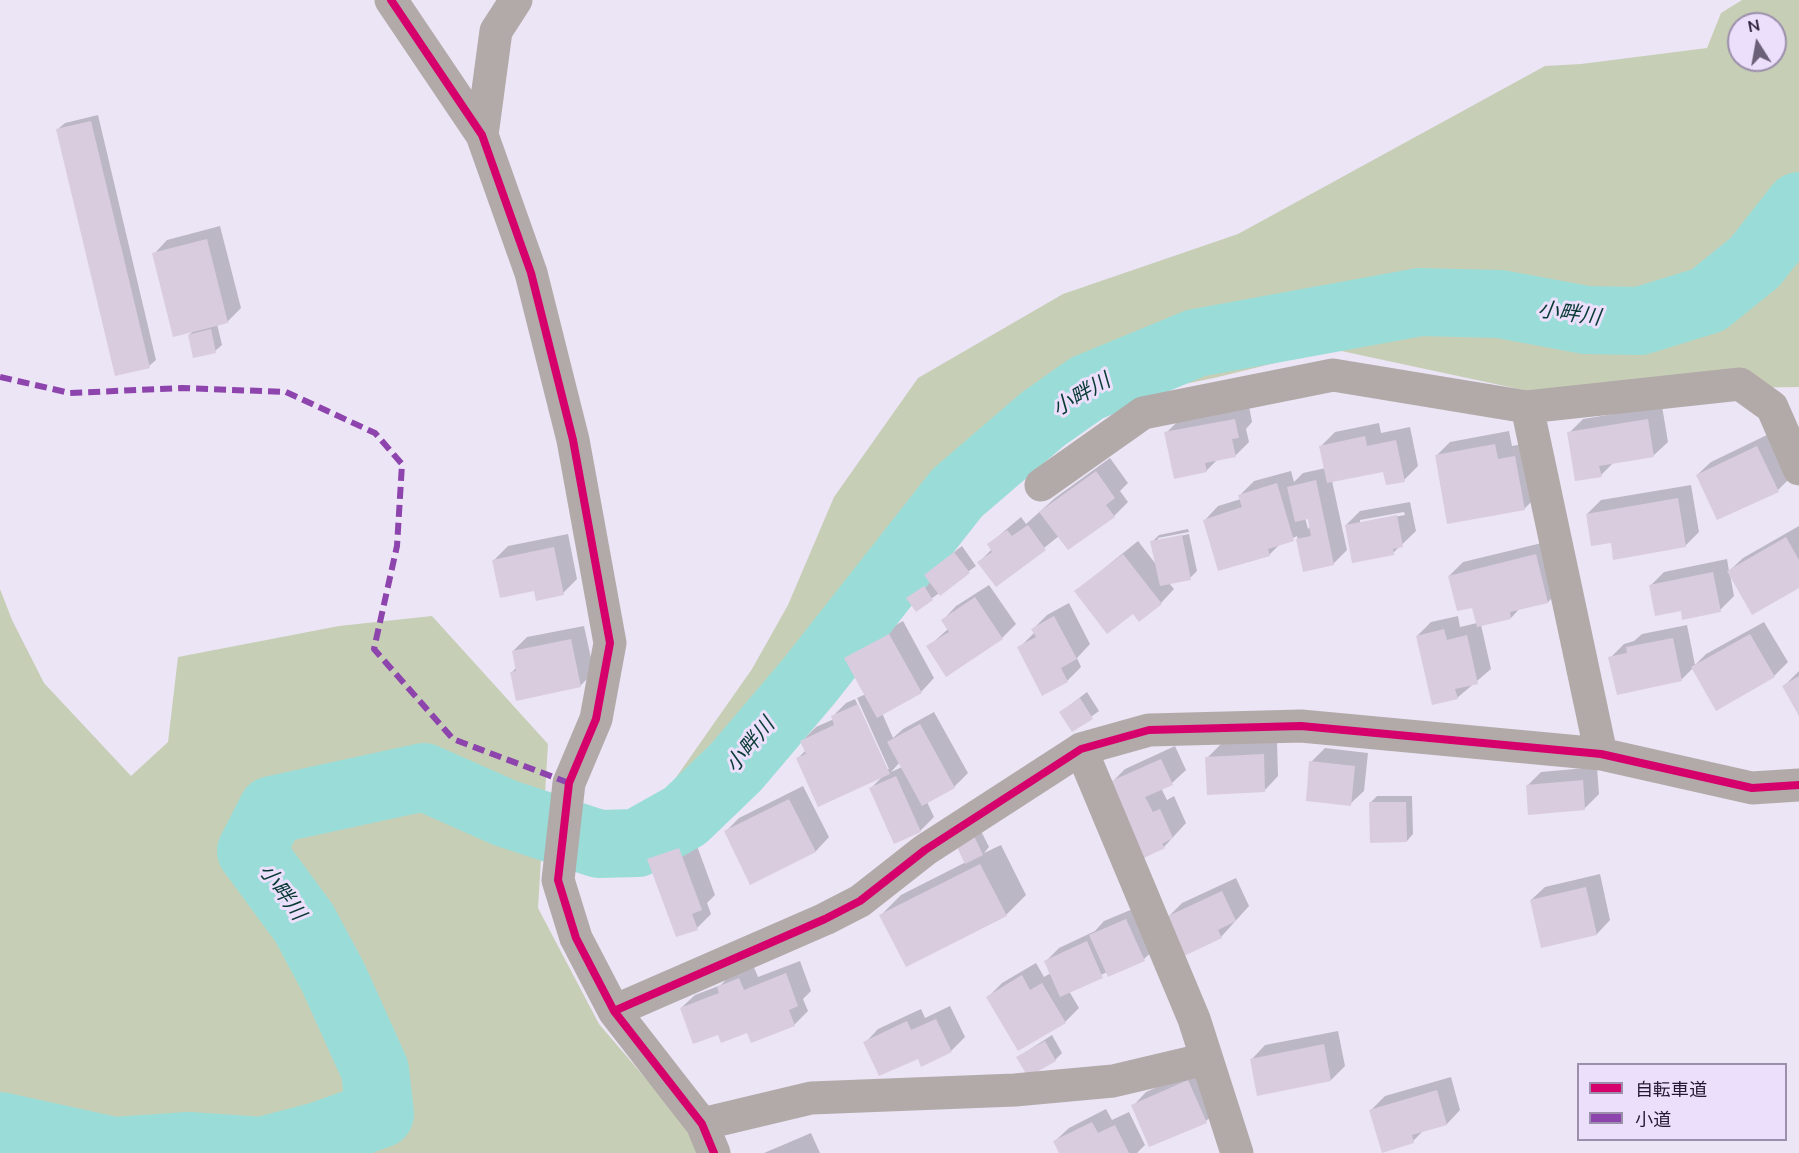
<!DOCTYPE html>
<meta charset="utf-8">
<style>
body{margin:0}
#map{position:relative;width:1799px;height:1153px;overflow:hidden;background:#ece5f6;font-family:"Nunito Sans","Noto Sans JP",sans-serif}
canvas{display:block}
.legend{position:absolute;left:1577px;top:1063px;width:210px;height:78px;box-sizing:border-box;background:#ebdffc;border:2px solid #9b8fab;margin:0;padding:8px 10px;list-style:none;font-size:18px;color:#241832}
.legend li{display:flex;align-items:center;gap:12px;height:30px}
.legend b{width:30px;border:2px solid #9b8fab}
.north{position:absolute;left:1727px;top:12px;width:60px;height:60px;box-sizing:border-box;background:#ebdffc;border:2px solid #9b8fab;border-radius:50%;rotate:349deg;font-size:16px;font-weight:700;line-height:24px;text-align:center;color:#241832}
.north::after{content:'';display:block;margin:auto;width:21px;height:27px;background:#6a6077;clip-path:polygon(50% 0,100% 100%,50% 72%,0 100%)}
</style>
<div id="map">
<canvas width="1799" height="1153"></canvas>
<ul class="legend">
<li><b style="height:8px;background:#d6006c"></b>自転車道</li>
<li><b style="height:8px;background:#8e44ad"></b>小道</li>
</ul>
<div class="north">N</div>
</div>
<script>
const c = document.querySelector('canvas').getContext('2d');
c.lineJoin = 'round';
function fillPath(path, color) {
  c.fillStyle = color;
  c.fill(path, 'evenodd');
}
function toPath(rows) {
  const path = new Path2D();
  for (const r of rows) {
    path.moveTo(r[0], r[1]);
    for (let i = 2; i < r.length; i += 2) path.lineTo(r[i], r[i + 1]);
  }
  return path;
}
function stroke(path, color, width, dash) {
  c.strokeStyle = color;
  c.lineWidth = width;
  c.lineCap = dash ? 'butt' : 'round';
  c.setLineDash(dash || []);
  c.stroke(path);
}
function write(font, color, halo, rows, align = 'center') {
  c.font = font + ' "Nunito Sans","Noto Sans JP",sans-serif';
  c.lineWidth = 6;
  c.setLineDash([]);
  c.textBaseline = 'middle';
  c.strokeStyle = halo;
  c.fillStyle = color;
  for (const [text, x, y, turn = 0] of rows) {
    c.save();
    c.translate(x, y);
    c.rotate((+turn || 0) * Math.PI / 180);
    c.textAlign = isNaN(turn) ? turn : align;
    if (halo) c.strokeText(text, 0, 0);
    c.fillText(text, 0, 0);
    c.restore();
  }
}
fillPath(toPath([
 [1742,0,1799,0,1799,387,1528,391,1332,349,1214,378,1120,397,998,483,862,589,760,714,663,796,752,669,788,605,834,497,918,378,1063,294,1238,234,1545,66,1581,64,1707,48,1721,13],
 [1739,24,1775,24,1775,60,1739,60],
 [0,589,12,620,44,683,131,776,168,742,178,657,339,626,432,616,548,744,538,908,599,1024,695,1136,702,1153,0,1153]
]), '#c7ceb6');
fillPath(toPath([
 [98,115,156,360,149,366,58,129,65,123],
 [220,226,241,308,227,322,217,324,222,345,215,351,189,335,194,330,154,254,167,240],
 [1249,406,1252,422,1246,429,1249,442,1235,456,1218,459,1206,471,1166,433,1180,419],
 [1662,406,1668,442,1654,455,1614,462,1601,475,1569,433,1583,419],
 [1379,423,1381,433,1410,427,1418,466,1404,480,1384,470,1332,481,1347,550,1333,564,1304,570,1297,536,1280,544,1269,555,1205,520,1218,506,1241,499,1240,495,1254,481,1291,471,1294,482,1303,473,1326,468,1321,446,1335,432],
 [1309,517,1311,526,1308,529,1305,518],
 [1509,431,1512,446,1529,443,1538,495,1524,509,1436,456,1450,442],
 [1771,433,1792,476,1778,490,1697,475,1711,462],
 [1110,458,1128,483,1120,491,1128,502,1114,516,1059,536,997,585,979,562,992,549,989,544,1021,517,1026,524,1055,498],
 [1691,485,1699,532,1685,546,1612,541,1587,514,1601,500],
 [1410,502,1416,531,1393,553,1346,525,1360,511],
 [1404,512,1405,515,1360,523,1360,520],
 [1799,526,1799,587,1730,574,1734,596,1720,610,1682,609,1650,586,1664,572,1727,559,1729,571,1743,558],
 [1188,529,1189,532,1158,538,1158,541,1189,534,1197,571,1190,578,1169,583,1174,589,1161,603,1134,612,1076,591,1138,541,1158,567,1152,542,1159,535],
 [568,534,577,579,563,593,535,589,494,560,508,546],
 [1550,541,1562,588,1548,602,1520,608,1511,618,1481,625,1491,669,1457,698,1417,636,1431,622,1458,616,1460,627,1477,623,1473,606,1449,576,1463,562],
 [962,546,976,566,916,610,908,598,930,581,926,575,932,569],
 [989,585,1016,624,1002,638,928,647,948,629,943,620,956,606],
 [1069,603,1090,644,1077,658,1081,667,1067,681,1043,694,1019,648,1035,632,1033,629,1047,615],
 [903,621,934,678,921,692,882,713,893,738,903,729,934,712,968,773,954,787,927,802,934,817,920,831,871,788,883,776,797,759,806,750,802,741,816,727,834,719,832,717,846,703,855,699,886,769,889,769,857,698,866,694,846,659,860,645],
 [900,762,902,767,891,772],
 [1764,622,1788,662,1774,676,1693,668,1682,679,1610,658,1624,644,1634,641,1642,634,1687,625,1695,665,1706,654],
 [584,626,594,672,580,686,511,673,516,668,513,651,527,637],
 [1799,671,1799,713,1784,686],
 [1087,692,1099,711,1073,730,1061,712],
 [1277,741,1278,776,1265,790,1207,758,1221,744],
 [1175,746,1186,770,1172,783,1161,788,1167,800,1174,796,1186,823,1164,847,1111,783,1125,769],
 [1325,748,1368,753,1364,791,1350,804,1311,762],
 [1597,767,1599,794,1585,808,1527,786,1541,772],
 [803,786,829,837,816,851,751,883,726,831,739,818],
 [1377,796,1412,796,1413,834,1407,841,1370,803],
 [981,831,989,847,984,853,1001,845,1026,895,1006,915,881,915,901,895,966,862,958,845],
 [693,835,715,895,707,903,711,914,697,928,649,860,663,846],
 [1600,874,1610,920,1597,934,1531,900,1545,887],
 [1236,878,1249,906,1221,937,1168,917,1182,903],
 [1140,906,1158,946,1144,959,1107,972,1069,991,1079,1008,1065,1022,988,997,1002,983,1036,963,1044,977,1051,973,1046,961,1059,948,1095,931,1104,921],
 [800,961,811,991,803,999,808,1011,794,1025,719,1033,681,1008,695,995,721,985,732,973,753,965,758,977],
 [950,1006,965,1037,951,1051,918,1057,865,1043,878,1029,921,1009,925,1018],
 [1338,1031,1345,1066,1331,1080,1252,1059,1265,1045],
 [1052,1035,1062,1053,1055,1060,1018,1057],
 [1202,1067,1220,1108,1206,1121,1133,1106,1146,1092],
 [1451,1077,1460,1110,1447,1124,1424,1130,1413,1141,1371,1110,1385,1096],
 [1106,1109,1112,1120,1129,1112,1145,1145,1137,1153,1061,1153,1055,1141,1069,1128],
 [811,1133,820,1153,764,1153]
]), '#0003');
stroke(toPath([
 [0,1126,114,1151,189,1146,262,1151,319,1136,380,1114,375,1070,333,977,304,923,251,851,272,810,424,777,505,813,599,844,637,843,685,816,736,767,809,681,957,493,1043,419,1087,388,1196,343,1420,302,1500,304,1586,320,1640,321,1708,300,1755,262,1799,206]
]), '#9addd8', 68);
fillPath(toPath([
 [91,121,150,368,115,376,56,129],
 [207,239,228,323,173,337,152,253],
 [211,329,216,353,193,358,188,335],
 [1235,419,1239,438,1232,439,1236,457,1205,463,1207,472,1174,479,1164,432],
 [1648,419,1654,457,1599,466,1602,477,1575,481,1567,432],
 [1365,436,1367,446,1396,440,1405,482,1386,485,1383,472,1327,483,1319,446],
 [1495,444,1498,459,1515,456,1525,510,1447,524,1435,455],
 [1757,446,1779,492,1717,520,1696,475],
 [1096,471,1115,498,1106,505,1115,517,1068,550,1039,512],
 [1316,480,1334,565,1303,572,1296,539,1311,536,1308,519,1295,522,1287,487],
 [1277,483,1294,541,1268,549,1270,556,1218,571,1203,520,1242,507,1238,495],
 [1678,498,1686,547,1613,560,1611,543,1591,546,1586,514],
 [1397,515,1403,547,1393,549,1394,555,1352,563,1345,525],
 [1028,525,1046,550,996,587,977,562,992,552,987,544,1007,530,1012,536],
 [1182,535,1191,580,1160,586,1150,541],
 [1786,537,1799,560,1799,588,1752,615,1727,571],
 [554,547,564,595,536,601,534,591,500,598,492,560],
 [954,552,970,573,940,596,924,575],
 [1123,554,1162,604,1139,622,1133,614,1107,634,1074,591],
 [1536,554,1548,603,1510,612,1511,619,1477,627,1472,608,1457,611,1448,576],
 [1713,572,1721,612,1682,620,1681,611,1655,616,1649,585],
 [924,586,933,600,916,612,906,598],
 [975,597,1003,639,946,677,926,646,949,632,941,620],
 [1054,616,1077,659,1061,668,1068,682,1042,696,1017,647,1036,637,1031,629],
 [1444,629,1447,640,1467,635,1478,684,1455,689,1458,699,1432,705,1416,636],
 [889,634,922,693,877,718,844,658],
 [1750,634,1775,677,1716,711,1691,667],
 [1673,638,1682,681,1617,695,1608,657,1627,653,1626,647],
 [571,639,581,687,516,701,510,672,516,671,512,651],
 [1799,676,1799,716,1782,686],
 [1080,698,1093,719,1072,732,1059,712],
 [858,704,890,774,818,807,796,758,806,754,800,741,834,725,831,716],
 [920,724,955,788,922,806,887,742],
 [1264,754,1265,792,1207,795,1205,757],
 [1161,759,1173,785,1145,797,1153,812,1160,809,1173,838,1162,844,1165,848,1144,858,1109,782],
 [1309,761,1355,766,1351,806,1306,801],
 [896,776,921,832,894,844,869,788],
 [1583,780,1585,810,1528,815,1526,785],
 [789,799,816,852,750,885,724,831],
 [1369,802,1406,802,1407,842,1370,843],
 [974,836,983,855,965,864,956,845],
 [679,848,702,910,692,914,698,930,676,937,647,859],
 [980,864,1007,916,906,967,879,915],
 [1586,887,1597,935,1541,948,1530,900],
 [1222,891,1236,921,1218,930,1222,938,1184,956,1166,917],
 [1126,919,1145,961,1108,977,1089,935],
 [1087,941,1103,978,1060,997,1044,961],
 [786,973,798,1006,789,1010,795,1026,751,1043,747,1033,721,1043,718,1035,693,1044,680,1008,719,993,717,987,739,978,744,990],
 [1022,975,1030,990,1042,983,1066,1023,1018,1051,986,997],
 [936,1019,952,1052,921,1067,918,1059,879,1076,863,1042,907,1021,911,1030],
 [1045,1041,1056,1061,1028,1077,1016,1057],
 [1324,1044,1331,1081,1257,1096,1250,1059],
 [1188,1080,1207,1123,1149,1147,1131,1105],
 [1437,1090,1447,1125,1412,1135,1414,1143,1382,1153,1369,1110],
 [1092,1122,1098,1133,1115,1125,1129,1153,1059,1153,1053,1141]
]), '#d9ccdf');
stroke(toPath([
 [391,0,482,135,531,273,573,440,610,643,596,719,569,783,558,880,576,938,614,1011,702,1124,714,1153],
 [482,135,496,31,516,0],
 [1527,407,1601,754],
 [1041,485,1143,413,1333,375,1527,407,1740,384,1772,407,1799,469],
 [1081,749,1194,1019,1237,1153],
 [614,1011,825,919,860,901,925,850,1081,749,1149,730,1301,726,1601,754,1752,788,1799,785],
 [702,1124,811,1098,1015,1090,1113,1081,1206,1059]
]), '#b2aaa9', 33);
stroke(toPath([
 [0,377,70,393,182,388,286,392,375,433,402,464,397,546,374,649,453,739,569,783]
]), '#8e44ad', 6, [12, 6]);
stroke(toPath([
 [391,0,482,135,531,273,573,440,610,643,596,719,569,783,558,880,576,938,614,1011,702,1124,714,1153],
 [614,1011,825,919,860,901,925,850,1081,749,1149,730,1301,726,1601,754,1752,788,1799,785]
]), '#d6006c', 8);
write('italic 21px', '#093933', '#ebdffc', [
 ["小畔川",1569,315,8],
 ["小畔川",1082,396,-30],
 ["小畔川",751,746,-50],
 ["小畔川",281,893,54]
]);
</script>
